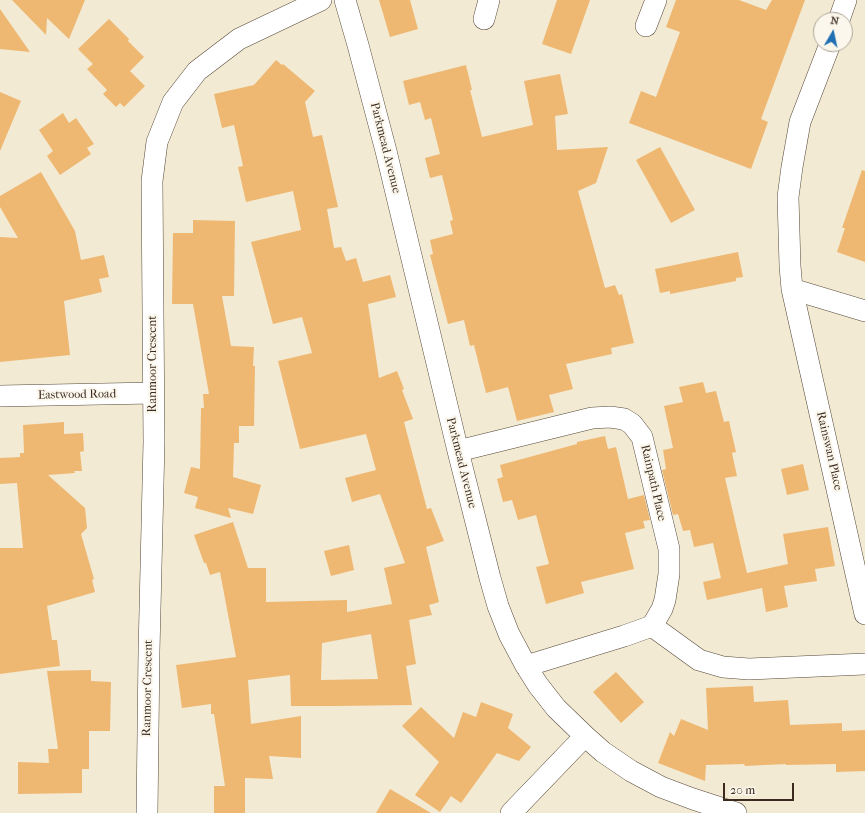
<!DOCTYPE html>
<style>
body{margin:0}
#map{position:relative;width:865px;height:813px;overflow:hidden;background:#f2ead2;font-family:"IM FELL French Canon",serif}
canvas{display:block}
.north{position:absolute;left:813px;top:12px;width:40px;height:40px;box-sizing:border-box;background:#fbf7ec;border:1px solid #aea59a;border-radius:50%;rotate:9deg;font-size:11px;font-weight:700;line-height:16px;text-align:center;color:#3b2a1e}
.north::after{content:'';display:block;margin:auto;width:14px;height:18px;background:#1f6fb2;clip-path:polygon(50% 0,100% 100%,50% 72%,0 100%)}
.scale{position:absolute;left:723px;top:783px;width:71px;height:18px;box-sizing:border-box;border:2px solid #3b2a1e;border-top:0;padding-left:5px;font-size:12px;line-height:14px;white-space:nowrap;color:#3b2a1e;-webkit-text-stroke:3px #fbf7ec;paint-order:stroke}
</style>
<div id="map">
<canvas width="865" height="813"></canvas>
<div class="north">N</div>
<div class="scale">20 m</div>
</div>
<script>
const c = document.querySelector('canvas').getContext('2d');
c.lineJoin = 'round';
function fillPath(path, color) {
  c.fillStyle = color;
  c.fill(path, 'evenodd');
}
function toPath(rows) {
  const path = new Path2D();
  for (const r of rows) {
    path.moveTo(r[0], r[1]);
    for (let i = 2; i < r.length; i += 2) path.lineTo(r[i], r[i + 1]);
  }
  return path;
}
function stroke(path, color, width, dash) {
  c.strokeStyle = color;
  c.lineWidth = width;
  c.lineCap = dash ? 'butt' : 'round';
  c.setLineDash(dash || []);
  c.stroke(path);
}
function write(font, color, halo, rows, align = 'center') {
  c.font = font + ' "IM FELL French Canon",serif';
  c.lineWidth = 4;
  c.setLineDash([]);
  c.textBaseline = 'middle';
  c.strokeStyle = halo;
  c.fillStyle = color;
  for (const [text, x, y, turn = 0] of rows) {
    c.save();
    c.translate(x, y);
    c.rotate((+turn || 0) * Math.PI / 180);
    c.textAlign = isNaN(turn) ? turn : align;
    if (halo) c.strokeText(text, 0, 0);
    c.fillText(text, 0, 0);
    c.restore();
  }
}
fillPath(toPath([
 [12,0,85,0,69,39,47,18,46,35],
 [379,0,410,0,418,29,390,37],
 [557,0,590,0,571,54,542,44],
 [676,0,739,0,766,10,772,0,805,0,761,119,768,122,751,169,629,123,641,91,656,97,680,32,666,27],
 [0,9,30,52,0,49],
 [109,19,129,39,128,41,144,57,130,71,145,86,124,107,120,103,116,107,103,94,107,90,87,69,93,64,78,49],
 [276,60,282,65,283,64,315,91,305,102,313,137,322,135,338,207,327,209,334,248,341,247,346,261,356,258,363,282,390,275,396,297,368,304,379,378,397,371,404,389,402,390,413,419,404,422,427,509,431,508,444,541,426,547,439,602,429,605,432,615,409,620,416,664,406,666,412,705,337,706,291,706,290,675,248,680,251,724,301,716,301,758,269,756,273,779,245,778,245,813,214,813,214,786,225,786,214,714,211,714,211,704,182,708,176,665,236,657,220,572,210,575,206,563,204,563,194,535,233,522,248,568,266,568,266,602,347,600,347,612,392,604,384,568,405,563,380,494,352,502,345,478,376,470,366,434,300,449,278,361,312,353,302,317,273,324,251,242,301,230,293,191,246,202,238,167,243,166,234,125,222,128,214,94,254,85],
 [371,634,378,679,321,680,322,643],
 [466,65,472,90,470,90,482,137,533,125,524,81,560,74,568,114,555,116,557,150,608,147,596,183,578,191,605,288,615,285,619,295,622,294,634,343,611,348,612,354,566,364,573,389,549,395,554,412,517,421,508,387,486,393,474,345,470,346,464,320,448,324,430,255,433,254,430,240,453,234,450,221,453,220,442,175,430,178,425,158,440,154,431,118,425,120,420,102,409,105,403,81],
 [0,92,21,101,0,151],
 [63,113,69,123,76,118,94,144,87,148,91,154,60,175,47,156,53,151,39,130],
 [660,147,695,210,671,223,636,160],
 [862,170,865,171,865,262,837,252,845,228,842,228],
 [41,172,75,231,81,260,104,255,109,277,99,279,102,292,64,301,70,355,0,362,0,237,18,238,0,207,0,196],
 [193,220,235,221,234,296,222,296,231,346,254,347,253,366,255,366,254,426,239,426,239,443,234,443,233,477,261,485,253,514,228,508,231,518,195,508,198,497,184,493,191,467,200,469,201,408,204,408,203,394,209,394,193,304,172,304,173,233,193,233],
 [738,252,743,277,736,278,736,281,670,294,670,291,660,293,655,269],
 [703,382,706,393,716,391,724,422,729,421,736,452,732,453,737,476,725,478,747,573,788,564,783,534,828,527,835,566,815,569,817,581,784,586,788,607,766,612,762,588,707,600,703,582,721,578,713,543,694,547,690,530,683,531,678,514,673,515,662,470,666,469,663,450,673,448,664,406,683,402,679,387],
 [64,422,64,434,83,433,84,451,80,452,82,471,74,471,75,473,48,475,85,508,87,528,81,534,94,579,92,580,95,592,47,606,52,640,57,640,60,666,0,674,0,548,23,548,17,483,0,484,0,458,20,457,20,453,24,453,23,425],
 [605,436,608,449,616,447,628,499,644,495,650,520,643,521,645,528,625,533,634,569,581,582,584,593,546,604,536,567,549,564,536,515,518,520,512,500,503,502,497,479,503,477,500,465,577,444,577,442],
 [803,464,809,490,787,495,781,469],
 [349,545,354,570,331,576,324,551],
 [91,670,91,681,111,682,110,731,89,731,89,769,82,769,82,793,18,794,18,762,49,763,48,749,58,749,47,671],
 [616,672,644,702,621,723,593,692],
 [753,686,754,702,788,700,790,725,842,723,842,731,865,730,865,771,836,772,836,764,786,765,786,764,745,766,744,764,706,765,705,781,658,763,670,732,674,736,681,719,708,730,706,688],
 [481,702,513,714,508,728,531,747,519,761,497,753,461,803,451,796,440,812,415,795,439,762,402,726,421,707,454,738,463,712,476,717],
 [390,789,431,813,376,813]
]), '#efb872');
const street = toPath([
 [345,0,358,45,386,151,458,451,490,578,498,606,509,634,526,666,538,685,556,708,585,736,603,752,631,771,661,787,693,799,736,813],
 [484,19,489,0],
 [839,20,846,0],
 [646,26,656,0],
 [830,44,800,122,792,167,788,197,790,266,792,289,865,614],
 [792,289,865,311],
 [0,396,153,393],
 [458,451,592,418,610,417,624,419,632,424,642,437,669,549,669,574,665,600,662,609,652,626,624,636,526,666],
 [652,626,699,660,723,667,749,669,865,664],
 [147,813,149,651,154,442,152,181,157,142,173,102,197,71,239,39,321,0],
 [511,813,585,736]
]);
stroke(street, '#564739', 22);
stroke(street, '#fff', 21);
write('12px', '#3b2a1e', '#fbf7ec', [
 ["Parkmead Avenue",385,148,76],
 ["Ranmoor Crescent",153,364,-90],
 ["Eastwood Road",77,395,-1],
 ["Rainswan Place",829,451,77],
 ["Parkmead Avenue",461,463,76],
 ["Rainpath Place",653,483,77],
 ["Ranmoor Crescent",148,688,-89]
]);
</script>
